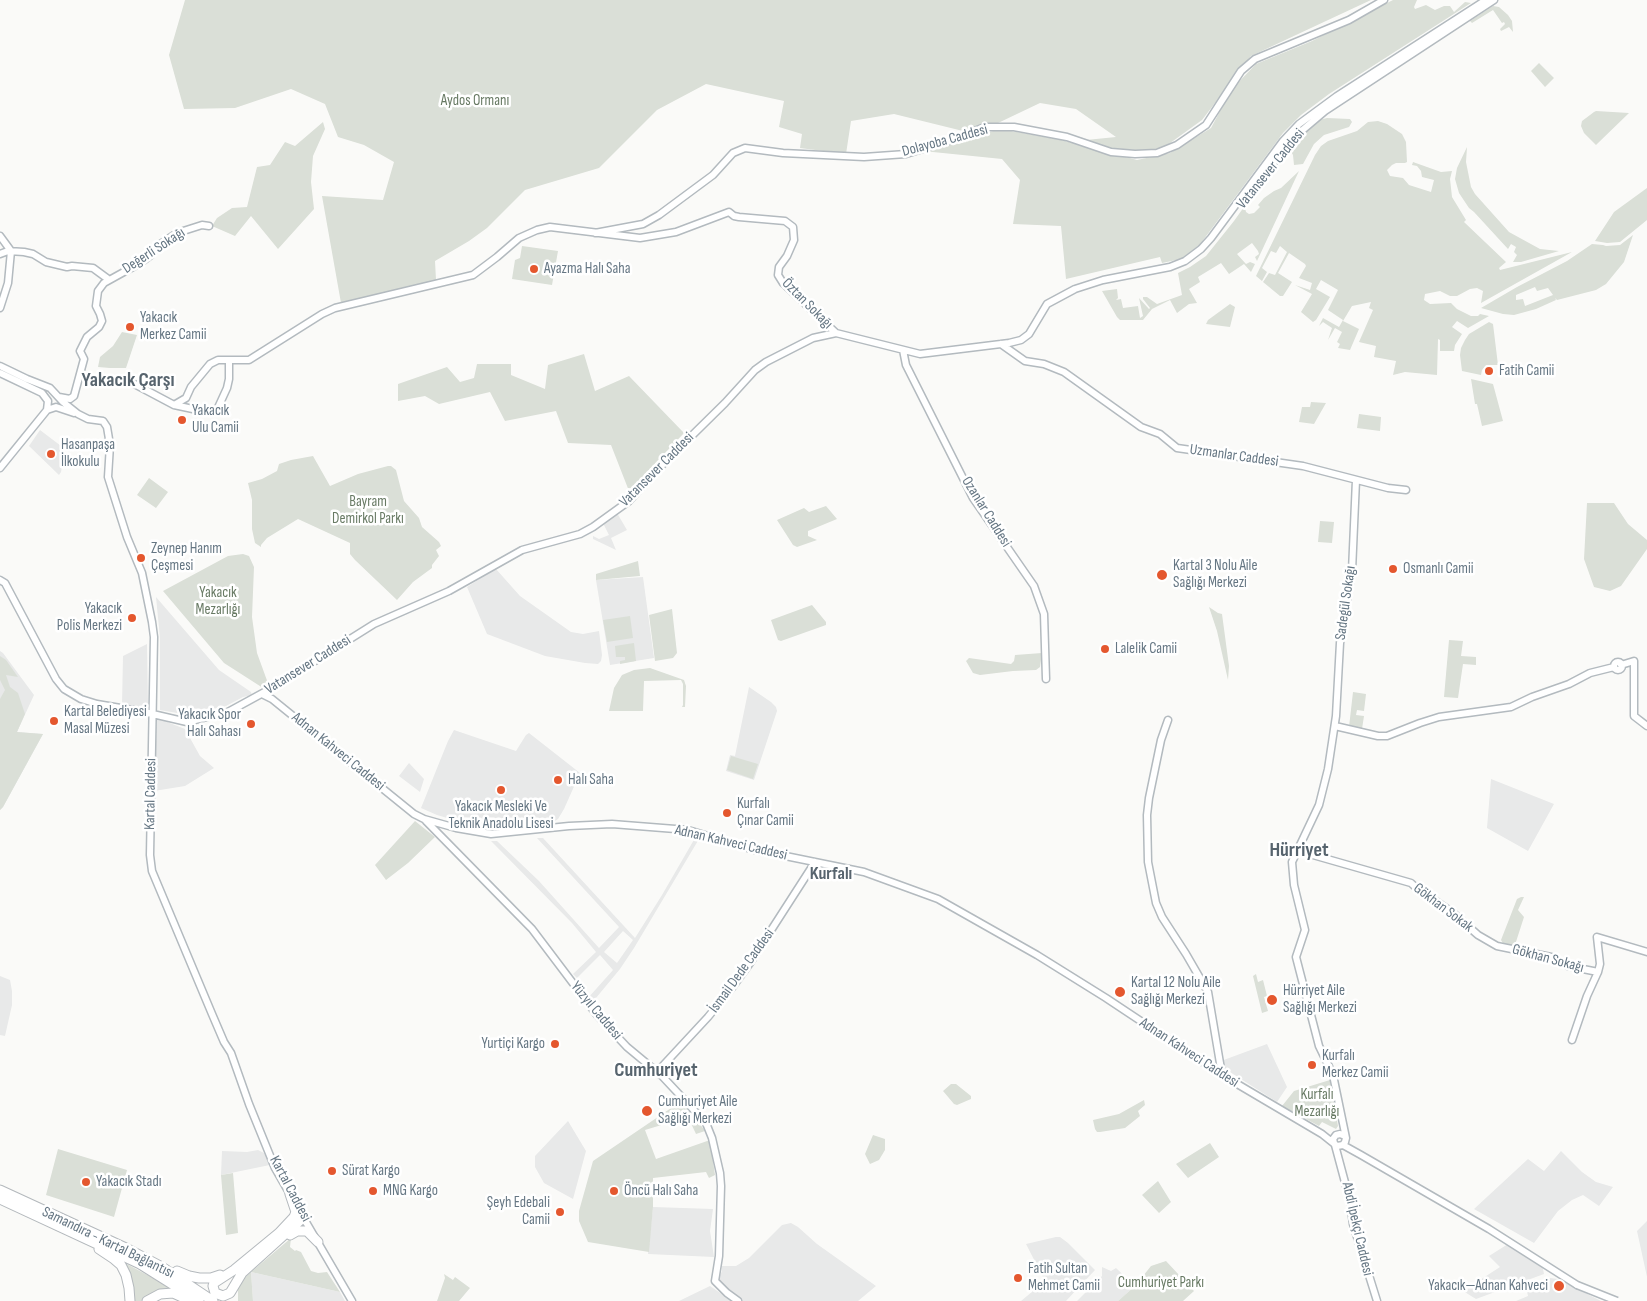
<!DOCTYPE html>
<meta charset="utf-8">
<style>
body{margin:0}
canvas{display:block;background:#fafaf8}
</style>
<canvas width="1647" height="1301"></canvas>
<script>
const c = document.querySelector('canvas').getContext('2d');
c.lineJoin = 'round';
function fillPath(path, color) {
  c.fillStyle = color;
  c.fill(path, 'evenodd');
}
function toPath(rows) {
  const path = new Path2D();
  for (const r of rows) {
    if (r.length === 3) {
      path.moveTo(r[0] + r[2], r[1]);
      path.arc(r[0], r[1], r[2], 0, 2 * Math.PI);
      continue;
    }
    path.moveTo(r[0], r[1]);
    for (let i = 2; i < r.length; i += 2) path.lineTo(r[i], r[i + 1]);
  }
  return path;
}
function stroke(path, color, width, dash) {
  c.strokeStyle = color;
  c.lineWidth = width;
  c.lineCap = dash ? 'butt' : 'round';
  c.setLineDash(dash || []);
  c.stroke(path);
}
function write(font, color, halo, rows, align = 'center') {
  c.font = font + ' "Sofia Sans Condensed",sans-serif';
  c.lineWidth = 5;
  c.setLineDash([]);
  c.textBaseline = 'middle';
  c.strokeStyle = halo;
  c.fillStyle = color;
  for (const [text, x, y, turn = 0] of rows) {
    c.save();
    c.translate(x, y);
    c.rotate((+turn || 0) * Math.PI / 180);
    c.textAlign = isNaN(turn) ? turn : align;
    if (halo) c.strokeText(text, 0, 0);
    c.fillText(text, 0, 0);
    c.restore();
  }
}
fillPath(toPath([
 [40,430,65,449,61,472,59,475,29,446],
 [617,513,627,530,611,538,616,550,593,539,593,536,599,539,609,535,603,523],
 [495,569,496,569,520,596,571,632,583,634,599,631,602,655,601,661,598,664,585,663,545,656,487,634,467,587],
 [643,577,654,658,610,665,596,580],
 [156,597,219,670,251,692,252,695,243,697,226,706,197,713,183,714,160,710,160,638],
 [147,644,148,706,146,708,122,705,123,656],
 [0,651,3,653,34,695,17,732,43,734,3,807,0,810],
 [749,687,771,702,776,707,777,711,754,780,726,771,730,755,735,756],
 [157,718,185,729,200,756,214,768,185,786,154,791],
 [454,730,516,751,526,735,529,733,580,773,564,809,558,819,552,823,500,827,461,822,437,815,421,808,448,741],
 [409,763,424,779,420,792,399,776],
 [1491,779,1554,804,1528,851,1487,828],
 [537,838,543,838,635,938,662,895,695,838,699,839,634,948,620,969,591,1004,588,998,613,970,600,955,577,978,573,974,596,952,572,923,491,841,497,841,539,881,599,948,619,927],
 [623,931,633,940,617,963,604,952],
 [0,976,10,980,12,991,12,1005,5,1036,0,1035],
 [1267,1044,1287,1087,1277,1102,1219,1065,1221,1061],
 [568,1121,586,1151,573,1199,544,1183,535,1167,535,1156],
 [258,1150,264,1153,270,1165,221,1175,222,1151,247,1152],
 [1561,1151,1582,1172,1596,1182,1613,1187,1599,1206,1583,1195,1572,1200,1558,1211,1534,1243,1474,1209,1528,1159,1544,1171],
 [653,1207,713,1209,710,1231,714,1257,648,1254],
 [1647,1221,1647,1277,1637,1231],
 [791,1223,798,1227,817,1244,876,1286,858,1301,740,1301,718,1280,722,1271,722,1266,736,1266,749,1258,782,1225],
 [1056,1237,1060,1237,1068,1243,1095,1270,1066,1301,1021,1301,1045,1281,1026,1244],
 [1508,1244,1542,1264,1544,1274,1476,1299,1463,1291,1500,1267,1489,1256],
 [1102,1267,1111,1271,1116,1268,1135,1286,1118,1301,1077,1301,1102,1276],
 [251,1272,340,1292,345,1301,253,1301],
 [1550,1278,1558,1279,1601,1301,1516,1301,1528,1296,1526,1287],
 [710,1286,732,1301,679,1301]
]), '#e8e9e9');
fillPath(toPath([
 [185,0,1371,0,1251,56,1202,120,1166,146,1137,154,1111,149,1086,140,1116,137,1076,109,1040,103,998,123,963,131,894,114,851,121,846,154,800,148,802,134,779,127,784,101,706,84,657,110,599,168,525,190,487,228,469,241,435,261,436,280,341,303,322,196,383,200,394,162,364,145,338,137,325,104,291,89,235,108,184,109,169,55],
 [1393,0,1417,0,1414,7,1415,9,1426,5,1435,10,1444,6,1450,6,1454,12,1465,2,1471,3,1329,94,1301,115,1283,133,1198,247,1181,259,1162,263,1160,257,1066,279,1061,226,1013,224,1020,180,1002,159,923,151,1000,129,1061,140,1137,160,1170,153,1211,128,1232,89,1256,64,1312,41],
 [1493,6,1499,7,1508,15,1512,21,1513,32,1509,27,1501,31,1500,29,1505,24,1504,22,1502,23,1493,10,1472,23,1470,21],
 [1539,63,1554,78,1545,87,1531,71],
 [1594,112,1596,111,1629,113,1596,145,1584,133,1581,126,1582,121],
 [1327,118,1350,119,1352,122,1349,127,1324,135,1314,144,1303,164,1294,165,1293,155,1289,148,1319,120],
 [1378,121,1387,124,1402,134,1406,142,1407,162,1405,163,1396,163,1392,165,1387,170,1390,176,1403,178,1409,185,1431,192,1434,180,1422,177,1421,171,1417,166,1412,165,1413,162,1441,172,1452,171,1450,179,1452,197,1466,220,1464,222,1506,262,1499,268,1500,270,1572,252,1481,303,1483,291,1477,288,1470,289,1457,296,1450,296,1440,291,1425,294,1424,300,1430,304,1451,303,1457,309,1471,316,1478,316,1480,314,1489,316,1468,328,1457,321,1452,327,1462,334,1455,345,1454,351,1440,351,1440,340,1438,339,1437,375,1405,372,1393,375,1396,361,1374,357,1376,346,1359,342,1373,310,1369,308,1371,302,1352,306,1343,321,1359,329,1350,350,1338,348,1340,344,1337,342,1342,332,1335,328,1328,340,1332,328,1323,322,1319,326,1323,318,1339,327,1343,320,1328,310,1338,290,1321,280,1316,289,1330,297,1316,320,1313,322,1301,312,1312,294,1295,285,1310,290,1312,283,1299,278,1306,266,1305,264,1289,253,1278,273,1292,282,1283,296,1280,296,1263,282,1269,273,1275,275,1287,252,1280,246,1276,253,1271,251,1262,268,1267,272,1262,281,1256,276,1315,155,1321,146,1328,141,1357,131,1368,122],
 [323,122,325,129,313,156,311,182,314,209,278,249,251,216,235,236,212,226,217,218,232,208,247,207,257,167,270,165,285,142,295,146],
 [1467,147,1466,162,1471,187,1475,194,1509,232,1540,249,1559,251,1521,262,1513,262,1517,255,1514,252,1516,247,1511,244,1508,249,1474,212,1469,208,1459,193,1455,179,1457,168],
 [1299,171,1257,261,1255,257,1259,254,1258,251,1252,243,1237,254,1246,264,1250,262,1255,264,1251,272,1244,264,1229,274,1221,263,1198,277,1200,282,1189,289,1197,303,1189,304,1177,313,1170,300,1152,309,1143,320,1120,320,1117,317,1102,291,1117,289,1118,298,1116,300,1121,299,1123,308,1138,306,1140,318,1143,316,1139,298,1149,309,1150,308,1143,299,1143,297,1147,297,1157,304,1182,295,1178,273,1190,267,1206,256,1234,221,1261,183,1264,186,1245,208,1246,212,1249,214,1254,213,1260,207,1258,205,1264,198,1274,191,1281,188],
 [1647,188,1647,220,1620,242,1607,243,1595,241,1614,212],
 [1633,235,1624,262,1606,284,1596,290,1557,300,1555,298,1556,300,1536,309,1514,315,1503,314,1481,308,1517,287,1567,261,1592,244,1603,245,1606,246,1620,245],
 [1535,287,1537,291,1548,288,1553,295,1525,306,1523,299,1516,300,1516,295],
 [522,246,558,251,552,285,512,279,515,260,520,258],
 [1230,304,1235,307,1230,327,1206,324,1208,320],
 [1489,322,1493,324,1498,365,1486,365,1482,370,1481,375,1462,371,1460,355,1461,348,1465,340,1469,334],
 [122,332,137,335,126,368,110,368,98,367,100,357,113,346],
 [584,354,595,391,629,376,684,433,629,491,611,445,568,443,556,411,505,421,490,392,439,404,425,396,398,401,398,384,447,367,460,382,474,378,477,364,511,364,511,375,545,389,548,365],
 [1471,379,1493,384,1503,421,1482,426,1477,404,1475,404],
 [1311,402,1326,403,1314,424,1299,422,1302,407,1310,407],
 [1359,414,1381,417,1380,431,1357,428],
 [313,456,330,486,358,474,388,466,391,466,396,470,404,501,419,518,422,527,439,542,441,546,436,550,439,556,432,565,432,568,413,582,397,600,355,560,350,554,350,543,298,519,267,538,261,545,261,547,255,543,252,529,252,500,248,483,262,479,277,471,279,464,291,460],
 [149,478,168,492,156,508,137,495],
 [1587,503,1614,503,1628,524,1647,540,1647,549,1621,586,1610,591,1594,587,1584,559],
 [826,506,837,519,808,531,808,536,817,540,797,547,793,545,777,520,804,508,809,512],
 [1320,521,1334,522,1332,543,1318,542],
 [243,554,249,556,254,567,252,617,257,653,269,686,263,688,224,663,163,591,228,556],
 [638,561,640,576,596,580,596,574],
 [812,605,826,622,826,625,781,641,778,640,771,620],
 [1209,607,1218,613,1222,614,1229,666,1228,680,1217,631],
 [672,609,677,653,673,658,655,661,649,615],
 [630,616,633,638,607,642,603,620],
 [1449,640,1463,641,1461,656,1476,657,1476,665,1463,664,1458,698,1444,697],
 [634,643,636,661,620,664,620,661,625,660,625,657,616,657,615,646],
 [1042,653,1040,667,1036,670,1013,671,980,675,973,673,966,661,969,658,1011,664,1014,661,1015,655],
 [0,656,6,660,18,677,6,675,10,687,18,693,25,714,17,732,43,734,3,807,0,810,0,699,5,690,0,680],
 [650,668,684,680,686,686,685,707,682,707,683,705,683,684,681,680,644,681,643,711,609,711,614,688,622,675,634,670],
 [1353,692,1366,694,1364,711,1357,710,1356,715,1364,716,1362,729,1349,727],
 [731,756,758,764,753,779,727,770],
 [415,821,435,837,408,863,386,880,375,865],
 [1521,897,1524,897,1518,910,1524,917,1514,948,1504,945,1501,940,1517,899],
 [1256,974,1258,982,1263,980,1267,996,1264,997,1268,1011,1262,1013,1253,976],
 [1330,1080,1338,1126,1336,1129,1322,1122,1319,1126,1282,1106,1294,1091],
 [951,1084,956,1084,971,1096,971,1099,957,1105,954,1104,943,1091],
 [1144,1100,1145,1105,1138,1111,1140,1116,1125,1128,1100,1132,1097,1132,1095,1129,1093,1120,1119,1114],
 [680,1102,694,1116,705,1131,696,1134,688,1117,645,1130,656,1159,710,1140,715,1175,709,1178,706,1172,653,1178,653,1207,649,1252,588,1242,579,1221,579,1211,593,1161],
 [873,1135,885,1139,885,1150,879,1160,870,1164,865,1154],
 [1210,1143,1219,1157,1188,1178,1176,1164],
 [58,1149,127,1170,114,1217,46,1195],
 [233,1173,238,1233,226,1235,221,1175],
 [1158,1181,1171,1202,1159,1213,1142,1195],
 [291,1238,290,1247,295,1251,296,1250,301,1252,311,1271,318,1273,327,1272,340,1292,251,1272,253,1301,238,1301,238,1288,241,1281,251,1272],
 [1166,1261,1194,1291,1183,1301,1118,1301,1135,1286,1151,1266],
 [123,1262,151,1277,172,1290,146,1297,141,1301,134,1301,133,1285,129,1271],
 [444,1274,453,1280,455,1277,470,1288,459,1301,437,1301,445,1278]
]), '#dadfd7');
const secondary = toPath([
 [1255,186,1292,139,1325,111,1494,0],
 [595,233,643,224,659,215,713,175,733,153,745,148,783,153,864,157,906,154,955,139,985,127,1014,127,1067,137,1111,152,1135,154,1157,153,1177,145,1206,125,1241,71,1255,59,1349,20,1384,0],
 [0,236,11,251,8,283,0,308],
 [0,254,8,251,24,252,33,254,46,262,67,267,72,266,93,268,108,279],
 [1001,344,1025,361,1044,364,1064,372,1141,427,1160,434,1177,448,1303,466,1388,488,1406,490],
 [903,350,906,365,973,498,1034,586,1044,614,1046,679],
 [0,366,27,379,50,388,63,402,78,414,88,419,103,421,107,427,110,445,108,477,127,537,142,573,152,622,154,637,150,855,152,871,212,1014,224,1042,231,1053,249,1104,275,1168,291,1196],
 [0,373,42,393,48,401,47,410],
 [125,379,174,405,207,412,216,412,227,388,229,379,229,360],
 [59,397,70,399,74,396,84,359,80,351,87,337,99,327,102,321,100,314,96,306,98,291,104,283,140,263,151,255,159,245,177,233,202,225,209,226],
 [174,405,186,398,191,387,210,364,218,360,249,360,322,314,335,308,473,275,497,257,519,238,537,230,550,227,640,238,676,232,729,212,734,216,739,217,785,221,793,227,794,240,787,256,779,267,778,275,783,283,836,333],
 [0,468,47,410,56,407,74,413],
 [0,580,5,583,56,679,64,689,81,699,97,704,144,712,187,722,228,712,272,688,374,624,449,591,522,550,580,534,593,527,629,501,659,468,725,403,755,370,766,362,813,338,836,333,920,354,1009,343,1021,340,1029,334,1047,304,1075,289,1103,280,1170,267,1185,261,1201,249,1211,238,1283,141,1299,124,1337,96,1486,0],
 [1618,666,4],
 [1621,665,1634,661,1634,716,1647,726],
 [262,694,272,699,414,814,424,819,456,828,491,834,569,826,612,824,688,830,751,849,864,872,938,899,1037,955,1106,998,1222,1075,1322,1134,1337,1146,1343,1145,1361,1155,1489,1229,1577,1285],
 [1168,720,1161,740,1149,798,1147,815,1148,862,1156,903,1162,917,1186,954,1208,992,1222,1075],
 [1335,726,1378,736,1387,736,1420,723,1439,717,1511,707,1532,697,1569,684,1590,673,1614,667],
 [426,821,532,929,597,1015,627,1047,662,1076,706,1123,712,1138,720,1173,721,1186,719,1256,715,1281,727,1293,738,1301],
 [1299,851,1411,883,1422,893,1430,897,1453,913,1478,935,1497,946,1551,957,1568,966,1598,972],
 [1572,1040,1587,996,1598,972,1600,964,1597,937,1647,952],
 [657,1072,708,1017,731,989,750,963,815,862],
 [1334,1143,1333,1139,1336,1135,1340,1134,1345,1136],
 [1335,1145,1350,1201,1353,1224,1377,1301],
 [1343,1145,1345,1142,1346,1138,1333,1075,1319,1046,1296,957,1305,930,1294,885,1292,862,1319,805,1328,769,1336,716,1340,643,1352,571,1356,480],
 [296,1205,352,1301]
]);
const highway = toPath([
 [0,1190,126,1248,162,1267,213,1301],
 [290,1194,296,1212,294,1217,279,1233,234,1270,214,1283,213,1286,215,1293,223,1296,230,1293,242,1273,304,1217],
 [0,1199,140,1264,199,1301],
 [290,1235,297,1231,307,1231,318,1242],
 [99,1249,114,1259,121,1265,126,1275,129,1288,130,1301],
 [177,1271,189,1276,199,1278,211,1278,220,1275],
 [147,1301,160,1294,173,1293,191,1301]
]);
stroke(secondary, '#b3babf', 9);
stroke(highway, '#b4b9bd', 11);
stroke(secondary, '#fff', 6);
stroke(highway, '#fff', 9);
const secondaryBridge = toPath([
 [1577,1285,1617,1301]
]);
stroke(secondaryBridge, '#b3babf', 9, []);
stroke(secondaryBridge, '#fff', 6);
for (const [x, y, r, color] of [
 [534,269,5,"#e4572e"],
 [130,327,5,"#e4572e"],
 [1489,371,5,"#e4572e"],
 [182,420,5,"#e4572e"],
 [51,454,5,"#e4572e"],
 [141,558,5,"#e4572e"],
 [1393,569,5,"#e4572e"],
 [1162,575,6,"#e4572e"],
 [132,618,5,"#e4572e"],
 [1105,649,5,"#e4572e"],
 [54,721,5,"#e4572e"],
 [251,724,5,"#e4572e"],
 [558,780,5,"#e4572e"],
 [501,790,5,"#e4572e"],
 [727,813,5,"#e4572e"],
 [1120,992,6,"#e4572e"],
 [1272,1000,6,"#e4572e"],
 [555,1044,5,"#e4572e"],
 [1312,1065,5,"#e4572e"],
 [647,1111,6,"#e4572e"],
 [332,1171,5,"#e4572e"],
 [86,1182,5,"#e4572e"],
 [373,1191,5,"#e4572e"],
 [614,1191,5,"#e4572e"],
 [560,1212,5,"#e4572e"],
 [1018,1278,5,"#e4572e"],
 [1559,1286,6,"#e4572e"]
]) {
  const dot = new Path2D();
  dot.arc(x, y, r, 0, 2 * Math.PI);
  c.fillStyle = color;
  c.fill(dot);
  stroke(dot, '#fff', 2);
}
write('15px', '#687a64', '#fff', [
 ["Aydos Ormanı",475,101],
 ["Bayram",368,502],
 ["Demirkol Parkı",368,519],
 ["Yakacık",218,593],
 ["Mezarlığı",218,610],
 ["Kurfalı",1317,1095],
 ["Mezarlığı",1317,1112],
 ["Cumhuriyet Parkı",1161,1283]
]);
write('15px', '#657683', '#fff', [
 ["Dolayoba Caddesi",945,141,-15],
 ["Vatansever Caddesi",1271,169,-51],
 ["Değerli Sokağı",154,251,-33],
 ["Öztan Sokağı",807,304,45],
 ["Uzmanlar Caddesi",1234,456,8],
 ["Vatansever Caddesi",657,470,-45],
 ["Ozanlar Caddesi",986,512,58],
 ["Sadegül Sokağı",1346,603,-82],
 ["Vatansever Caddesi",308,665,-32],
 ["Adnan Kahveci Caddesi",338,752,39],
 ["Kartal Caddesi",151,794,-89],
 ["Adnan Kahveci Caddesi",731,843,13],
 ["Gökhan Sokak",1443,908,37],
 ["Gökhan Sokağı",1548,959,15],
 ["İsmail Dede Caddesi",742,971,-54],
 ["Yüzyıl Caddesi",596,1011,50],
 ["Adnan Kahveci Caddesi",1189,1053,33],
 ["Kartal Caddesi",290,1189,62],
 ["Abdi İpekçi Caddesi",1357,1229,77],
 ["Samandıra - Kartal Bağlantısı",108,1243,26]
]);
write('15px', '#657683', '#fff', [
 ["Ayazma Halı Saha",544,269],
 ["Yakacık",140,318],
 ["Merkez Camii",140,335],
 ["Fatih Camii",1499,371],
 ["Yakacık",192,411],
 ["Ulu Camii",192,428],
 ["Hasanpaşa",61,445],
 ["İlkokulu",61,462],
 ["Zeynep Hanım",151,549],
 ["Çeşmesi",151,566],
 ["Kartal 3 Nolu Aile",1173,566],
 ["Sağlığı Merkezi",1173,583],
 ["Osmanlı Camii",1403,569],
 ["Yakacık",122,609,"right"],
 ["Polis Merkezi",122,626,"right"],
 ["Lalelik Camii",1115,649],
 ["Kartal Belediyesi",64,712],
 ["Masal Müzesi",64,729],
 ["Yakacık Spor",241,715,"right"],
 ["Halı Sahası",241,732,"right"],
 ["Halı Saha",568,780],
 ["Kurfalı",737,804],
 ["Çınar Camii",737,821],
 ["Yakacık Mesleki Ve",501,807,"center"],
 ["Teknik Anadolu Lisesi",501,824,"center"],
 ["Kartal 12 Nolu Aile",1131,983],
 ["Sağlığı Merkezi",1131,1000],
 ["Hürriyet Aile",1283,991],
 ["Sağlığı Merkezi",1283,1008],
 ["Yurtiçi Kargo",545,1044,"right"],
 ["Kurfalı",1322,1056],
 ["Merkez Camii",1322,1073],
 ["Cumhuriyet Aile",658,1102],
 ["Sağlığı Merkezi",658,1119],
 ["Sürat Kargo",342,1171],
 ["Yakacık Stadı",96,1182],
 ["MNG Kargo",383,1191],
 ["Öncü Halı Saha",624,1191],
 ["Şeyh Edebali",550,1203,"right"],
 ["Camii",550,1220,"right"],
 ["Fatih Sultan",1028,1269],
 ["Mehmet Camii",1028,1286],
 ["Yakacık—Adnan Kahveci",1548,1286,"right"]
], 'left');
write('bold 18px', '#57646e', '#fff', [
 ["Kurfalı",831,874]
]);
write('bold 20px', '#57646e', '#fff', [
 ["Yakacık Çarşı",128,381],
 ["Hürriyet",1299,851],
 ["Cumhuriyet",656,1071]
]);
</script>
